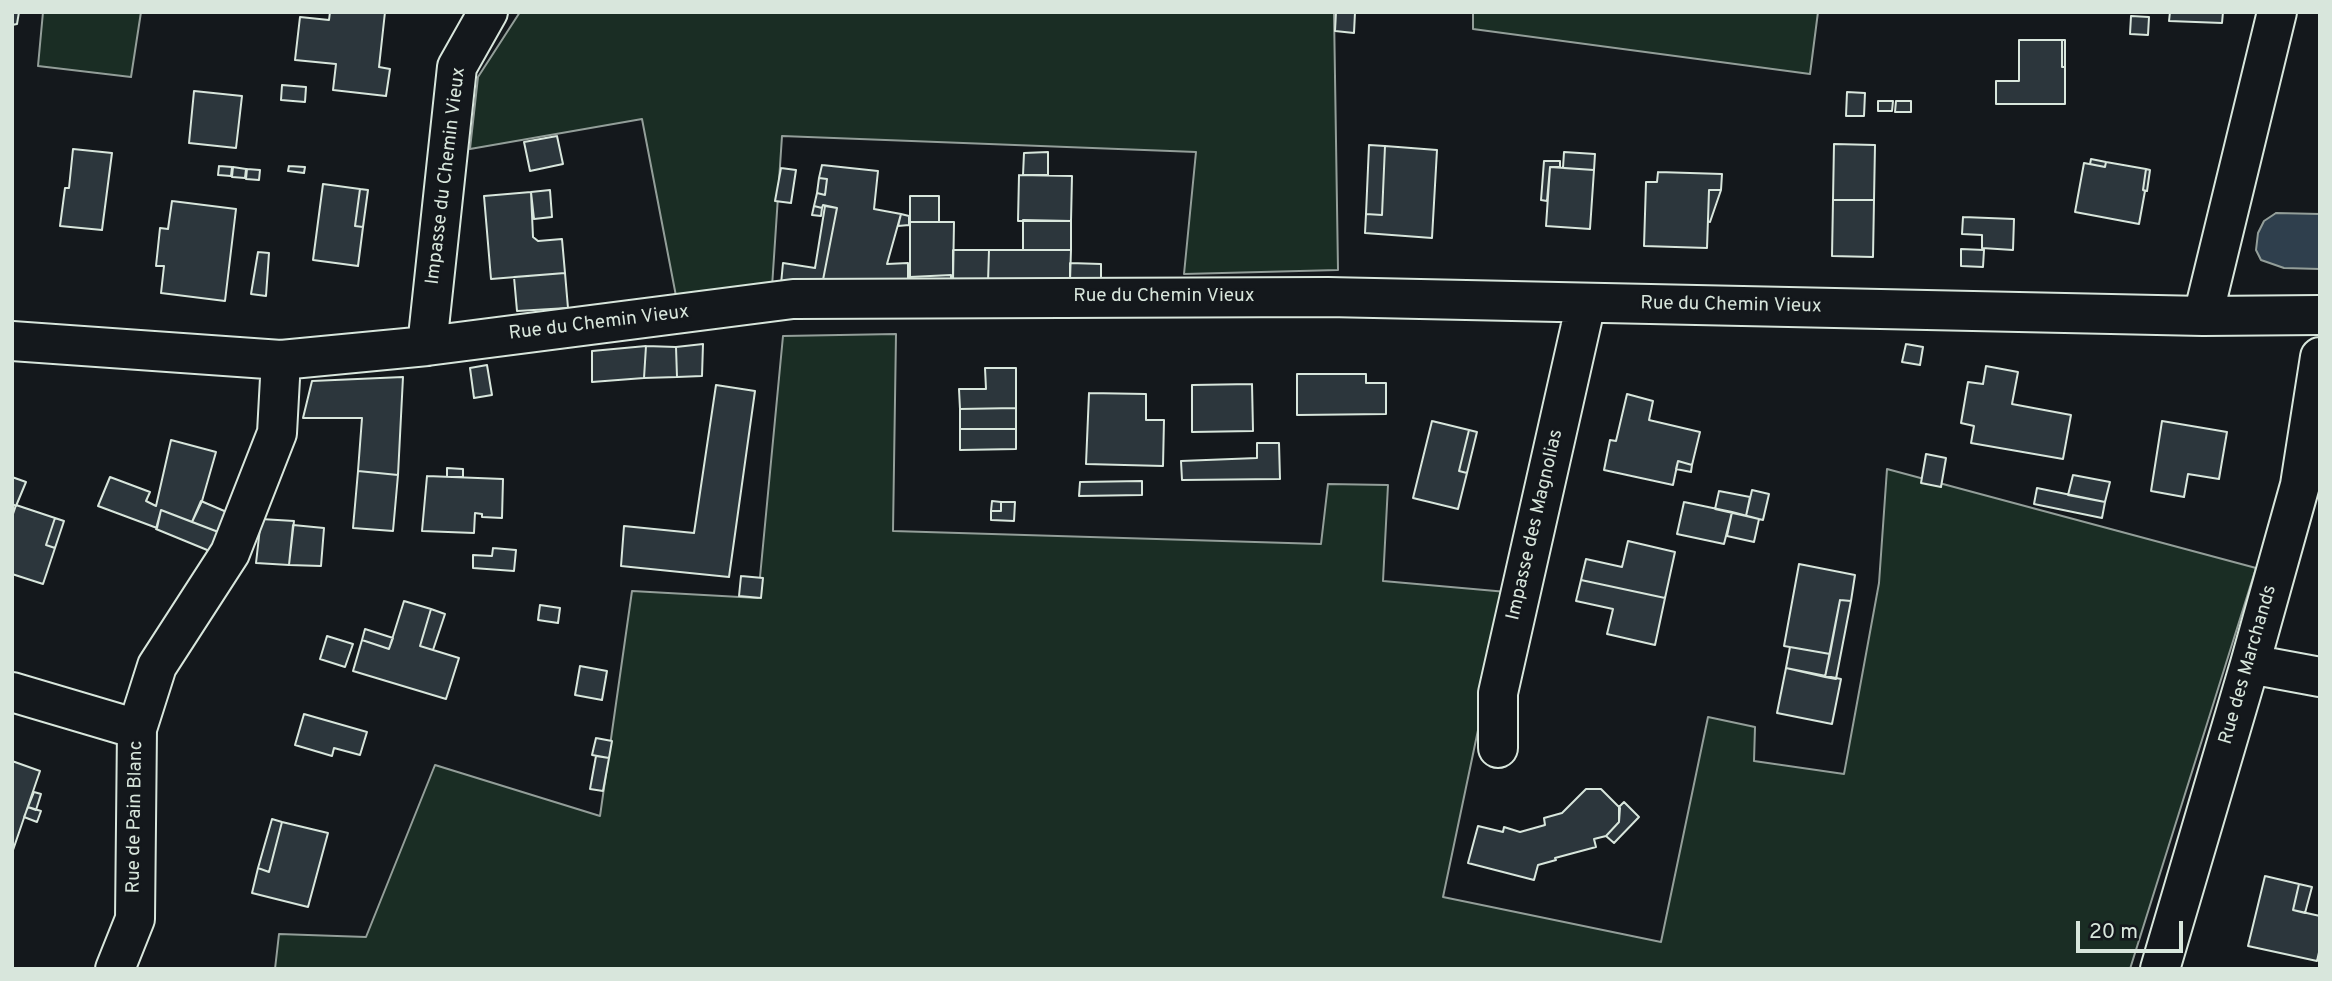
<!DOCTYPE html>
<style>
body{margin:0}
#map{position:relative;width:2332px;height:981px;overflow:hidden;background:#14181c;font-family:Overpass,sans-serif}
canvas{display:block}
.frame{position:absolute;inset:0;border:14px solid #d8e6dc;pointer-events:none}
.scale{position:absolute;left:2076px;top:921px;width:107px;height:32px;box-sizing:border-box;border:4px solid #d8e6dc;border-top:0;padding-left:9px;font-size:21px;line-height:24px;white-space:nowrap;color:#d8e6dc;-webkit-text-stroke:5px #14181c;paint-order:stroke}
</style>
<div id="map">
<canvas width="2332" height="981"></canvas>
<div class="frame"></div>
<div class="scale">20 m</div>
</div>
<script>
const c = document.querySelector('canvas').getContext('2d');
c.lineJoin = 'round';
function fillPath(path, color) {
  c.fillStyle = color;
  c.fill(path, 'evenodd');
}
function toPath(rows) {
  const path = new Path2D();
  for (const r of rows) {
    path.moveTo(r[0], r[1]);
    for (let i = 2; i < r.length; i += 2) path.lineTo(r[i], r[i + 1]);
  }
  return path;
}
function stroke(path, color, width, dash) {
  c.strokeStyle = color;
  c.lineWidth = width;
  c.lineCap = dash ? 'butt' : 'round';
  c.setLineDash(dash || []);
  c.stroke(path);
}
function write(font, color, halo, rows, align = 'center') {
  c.font = font + ' Overpass,sans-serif';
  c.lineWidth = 5;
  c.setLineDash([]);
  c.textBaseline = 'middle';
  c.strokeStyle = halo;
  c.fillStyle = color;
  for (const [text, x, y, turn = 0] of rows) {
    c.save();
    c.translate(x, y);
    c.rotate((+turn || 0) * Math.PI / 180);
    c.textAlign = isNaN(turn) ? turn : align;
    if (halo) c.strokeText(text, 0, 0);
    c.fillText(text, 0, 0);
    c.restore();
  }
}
const green = toPath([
 [43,12,141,12,131,77,38,66,43,12],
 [520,12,1334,12,1338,270,1184,274,1196,152,782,136,772,287,676,296,642,119,470,149,478,77,520,12],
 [1473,12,1818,12,1810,74,1473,29,1473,12],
 [896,334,893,531,1321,544,1328,484,1388,485,1383,581,1507,592,1443,897,1661,942,1708,717,1755,727,1754,761,1844,774,1879,583,1887,469,2256,568,2130,969,275,969,279,934,366,937,435,765,600,816,632,591,758,598,783,336,896,334]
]);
fillPath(green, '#1a2d24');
stroke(green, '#939e99', 2);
const water = toPath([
 [2276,213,2320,214,2320,269,2284,268,2261,260,2256,250,2258,233,2264,221,2276,213]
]);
fillPath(water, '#2f3f4d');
stroke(water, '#939e99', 2);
const building = toPath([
 [12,12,19,12,17,24,12,25,12,12],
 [330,12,385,12,379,67,390,69,386,96,333,90,336,64,295,60,300,17,329,20,330,12],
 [1336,12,1355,12,1354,33,1335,31,1336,12],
 [2170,12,2223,12,2222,23,2169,21,2170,12],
 [2131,16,2149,17,2148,35,2130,34,2131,16],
 [2019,40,2062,40,2062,67,2065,67,2065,104,1996,104,1996,81,2019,81,2019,40],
 [2062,40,2065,40,2065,67,2062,67,2062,40],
 [282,85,306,87,305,102,281,100,282,85],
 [194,91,242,96,236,148,189,143,194,91],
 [1847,92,1865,93,1864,116,1846,116,1847,92],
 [1878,101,1893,101,1892,111,1878,111,1878,101],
 [1896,101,1911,101,1911,112,1895,112,1896,101],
 [557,136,563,164,530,171,524,142,557,136],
 [1834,144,1875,145,1874,200,1833,200,1834,144],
 [1369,145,1385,146,1382,215,1366,214,1369,145],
 [1385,146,1437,150,1432,238,1365,233,1366,214,1382,215,1385,146],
 [73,149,112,153,102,230,60,226,65,188,69,188,73,149],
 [1048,152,1048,175,1023,175,1024,153,1048,152],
 [1564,152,1595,154,1594,170,1563,168,1564,152],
 [2091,159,2106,162,2105,167,2090,164,2091,159],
 [1544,161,1560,161,1560,167,1550,167,1547,201,1541,200,1544,161],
 [2106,162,2146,169,2143,190,2145,191,2139,224,2075,212,2084,163,2105,167,2106,162],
 [822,165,878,171,874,209,901,214,887,264,908,263,908,284,822,285,837,208,823,205,822,208,814,206,817,193,825,195,827,179,819,178,822,165],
 [219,166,232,167,231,176,218,175,219,166],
 [289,166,305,167,304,173,288,171,289,166],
 [233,167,246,169,245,178,232,177,233,167],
 [1550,167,1594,170,1590,229,1546,226,1550,167],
 [781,168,796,170,791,203,775,201,781,168],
 [247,169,260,170,259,180,246,179,247,169],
 [2146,169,2150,170,2147,191,2143,190,2146,169],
 [1658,172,1722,174,1721,190,1709,190,1707,248,1644,246,1646,182,1657,182,1658,172],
 [1019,175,1072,176,1071,221,1018,221,1019,175],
 [819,178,827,179,825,195,817,193,819,178],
 [323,184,360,189,355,226,363,227,358,266,313,260,323,184],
 [360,189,368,190,363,227,355,226,360,189],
 [550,190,552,217,534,219,531,192,550,190],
 [1709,190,1721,190,1710,222,1708,221,1709,190],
 [531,192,533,237,538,241,562,239,565,273,491,279,484,196,531,192],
 [910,196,939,196,939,222,910,222,910,196],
 [1833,200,1874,200,1873,257,1832,256,1833,200],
 [172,201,236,209,225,301,161,293,164,266,156,266,160,228,168,229,172,201],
 [814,206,822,208,821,216,812,215,814,206],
 [825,206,837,208,822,285,781,284,783,263,815,268,825,206],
 [901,214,909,216,909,225,898,226,901,214],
 [1963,217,2014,219,2013,250,1982,248,1982,235,1962,234,1963,217],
 [1023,220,1071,221,1071,250,1023,250,1023,220],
 [910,222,954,222,953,282,951,282,951,275,910,277,910,222],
 [1961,249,1984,250,1983,267,1961,266,1961,249],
 [953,250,989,250,988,282,953,282,953,250],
 [989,250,1071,250,1070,281,988,282,989,250],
 [258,252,269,253,266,296,251,294,258,252],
 [1070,263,1101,264,1101,281,1070,281,1070,263],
 [565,273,568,308,517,311,514,277,565,273],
 [951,275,951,282,909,284,910,277,951,275],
 [703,344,702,376,677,377,676,347,703,344],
 [1906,344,1923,347,1920,365,1902,362,1906,344],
 [646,346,676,347,677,377,644,378,646,346],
 [646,346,644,378,592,382,592,351,646,346],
 [487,365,492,395,474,398,470,368,487,365],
 [1986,366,2018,372,2012,404,2071,415,2063,459,1971,443,1974,426,1961,423,1968,382,1983,384,1986,366],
 [985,368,1016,368,1016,408,960,409,959,389,986,389,985,368],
 [1297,374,1366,374,1366,383,1386,383,1386,414,1297,415,1297,374],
 [403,377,398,475,358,471,362,418,303,418,312,381,403,377],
 [1252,384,1253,431,1192,432,1192,385,1252,384],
 [716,385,755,391,729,577,621,566,624,526,694,533,716,385],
 [1089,393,1146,394,1146,420,1164,420,1163,466,1086,464,1089,393],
 [1627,394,1653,401,1649,420,1700,432,1692,465,1678,461,1673,485,1604,470,1610,440,1616,441,1627,394],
 [1016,408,1016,429,960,429,960,409,1016,408],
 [1432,421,1469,430,1459,471,1467,473,1458,509,1413,498,1432,421],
 [2162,421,2227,432,2219,479,2188,474,2184,497,2151,491,2162,421],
 [960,429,1016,429,1016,449,960,450,960,429],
 [1469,430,1477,432,1467,473,1459,471,1469,430],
 [171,440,216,452,202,501,192,522,161,510,157,528,98,506,110,477,150,492,146,501,156,506,171,440],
 [1257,443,1279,443,1280,479,1182,480,1181,461,1257,458,1257,443],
 [1926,454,1946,458,1941,487,1921,483,1926,454],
 [1678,461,1692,465,1691,472,1676,469,1678,461],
 [447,468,463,469,463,477,447,477,447,468],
 [358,471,398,475,393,531,353,528,358,471],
 [2073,475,2110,482,2105,502,2068,495,2073,475],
 [427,476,503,479,502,518,482,517,482,514,475,513,474,533,422,531,427,476],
 [12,477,26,482,16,506,12,504,12,477],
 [1142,481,1142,495,1079,496,1080,482,1142,481],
 [2037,488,2105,502,2102,518,2034,504,2037,488],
 [1752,490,1769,494,1763,520,1746,516,1752,490],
 [1719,491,1750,497,1746,516,1715,509,1719,491],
 [201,501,229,513,221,533,192,522,201,501],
 [992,501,1001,502,1001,511,991,511,992,501],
 [1001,502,1015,502,1014,521,991,520,991,511,1001,511,1001,502],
 [1684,502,1732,512,1724,544,1677,534,1684,502],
 [16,505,55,518,46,545,55,548,43,584,12,574,12,517,16,505],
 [161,510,221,533,212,552,156,529,161,510],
 [1732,512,1759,519,1754,542,1727,536,1732,512],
 [55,518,64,521,55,548,46,545,55,518],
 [261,519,294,521,289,565,256,563,261,519],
 [293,525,324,528,321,566,289,565,293,525],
 [1628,541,1675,552,1665,598,1581,580,1586,559,1622,567,1628,541],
 [493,548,516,550,514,571,473,568,473,555,492,556,493,548],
 [1799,564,1855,575,1851,601,1840,600,1830,654,1784,646,1799,564],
 [741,576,763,578,761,598,739,596,741,576],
 [1581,580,1665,598,1655,645,1607,634,1613,609,1576,601,1581,580],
 [1840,600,1851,601,1836,679,1825,677,1840,600],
 [404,601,431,609,420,646,459,658,446,699,353,671,362,640,389,649,404,601],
 [540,605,560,608,558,623,538,620,540,605],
 [431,609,445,614,433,650,420,646,431,609],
 [365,629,393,638,389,649,362,640,365,629],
 [327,636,353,644,345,667,320,659,327,636],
 [1790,647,1830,654,1825,677,1786,668,1790,647],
 [580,666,607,671,602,700,575,695,580,666],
 [1786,668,1841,679,1832,724,1777,713,1786,668],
 [304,714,367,732,360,755,334,748,332,756,295,745,304,714],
 [596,738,612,741,609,758,592,755,596,738],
 [596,756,609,758,603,791,590,789,596,756],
 [12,761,40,771,12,853,12,761],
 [1586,789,1601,789,1620,808,1619,822,1606,836,1594,839,1596,847,1555,858,1556,860,1538,865,1534,880,1468,863,1478,826,1503,832,1504,827,1520,832,1545,825,1544,818,1562,813,1586,789],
 [34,792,41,794,36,810,28,807,34,792],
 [1624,802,1639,817,1614,843,1606,836,1619,822,1619,807,1624,802],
 [28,807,41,811,37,822,24,817,28,807],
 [272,819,282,822,269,872,258,868,272,819],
 [282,822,328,833,308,907,252,893,258,868,269,872,282,822],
 [2265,876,2299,884,2293,910,2320,916,2320,948,2317,961,2248,946,2265,876],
 [2299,884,2312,887,2305,913,2293,910,2299,884]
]);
fillPath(building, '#2c363c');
stroke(building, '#d8e6dc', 2);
const minor = toPath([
 [2203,316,2277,12],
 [12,341,281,360,427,346,793,299,1328,297,2203,316,2320,315],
 [427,346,457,67,488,12],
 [2250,664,2320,677],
 [12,692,137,729],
 [1498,748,1498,693,1586,303],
 [115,969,135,919,137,729,157,666,230,553,277,433,281,360],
 [2160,969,2250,664,2300,485,2320,357]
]);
stroke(minor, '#d8e6dc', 42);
stroke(minor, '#14181c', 38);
write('19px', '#d8e6dc', '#14181c', [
 ["Impasse du Chemin Vieux",447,176,-83],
 ["Rue du Chemin Vieux",1164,297],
 ["Rue du Chemin Vieux",1731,306,1],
 ["Rue du Chemin Vieux",599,324,-7],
 ["Impasse des Magnolias",1536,525,-77],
 ["Rue des Marchands",2249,665,-74],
 ["Rue de Pain Blanc",136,817,-89]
]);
</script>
